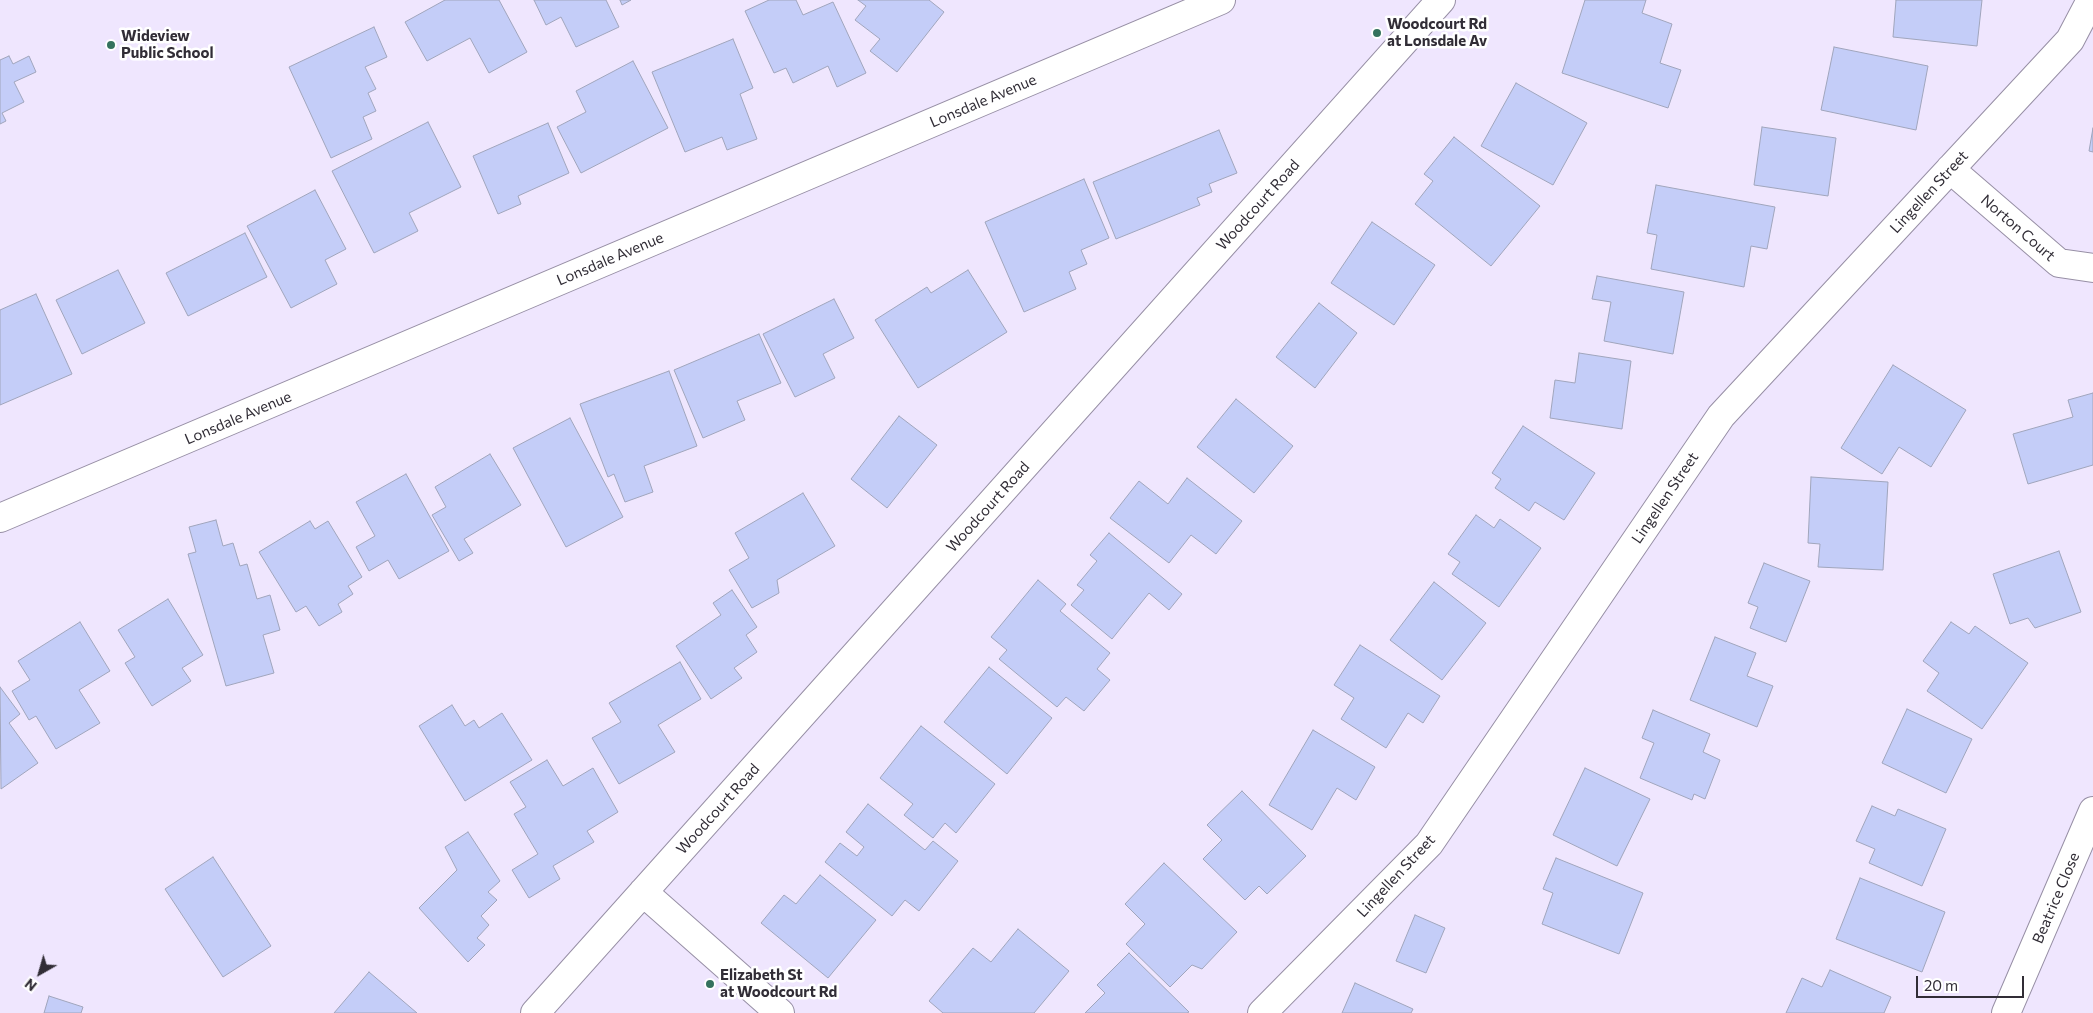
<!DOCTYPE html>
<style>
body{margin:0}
#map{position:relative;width:2093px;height:1013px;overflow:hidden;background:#efe6fe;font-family:Commissioner,sans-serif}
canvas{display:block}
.north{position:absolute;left:15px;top:948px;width:50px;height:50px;-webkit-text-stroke:4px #fff;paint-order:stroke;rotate:218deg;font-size:14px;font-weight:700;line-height:20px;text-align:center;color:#312d36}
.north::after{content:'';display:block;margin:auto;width:18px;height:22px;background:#312d36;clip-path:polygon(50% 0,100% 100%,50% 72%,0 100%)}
.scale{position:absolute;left:1916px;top:976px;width:108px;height:22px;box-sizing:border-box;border:2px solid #312d36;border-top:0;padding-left:6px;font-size:15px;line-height:18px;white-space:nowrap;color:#312d36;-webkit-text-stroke:4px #fff;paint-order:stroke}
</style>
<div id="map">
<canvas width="2093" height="1013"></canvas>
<div class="north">N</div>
<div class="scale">20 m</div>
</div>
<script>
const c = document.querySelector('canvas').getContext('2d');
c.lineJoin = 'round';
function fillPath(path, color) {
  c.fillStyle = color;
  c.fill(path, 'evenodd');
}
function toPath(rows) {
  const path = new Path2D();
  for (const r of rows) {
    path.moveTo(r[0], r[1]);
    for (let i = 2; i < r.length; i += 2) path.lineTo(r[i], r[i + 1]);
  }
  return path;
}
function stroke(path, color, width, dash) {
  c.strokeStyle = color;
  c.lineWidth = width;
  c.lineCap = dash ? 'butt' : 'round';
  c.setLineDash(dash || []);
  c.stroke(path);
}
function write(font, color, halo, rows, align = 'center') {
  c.font = font + ' Commissioner,sans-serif';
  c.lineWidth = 5;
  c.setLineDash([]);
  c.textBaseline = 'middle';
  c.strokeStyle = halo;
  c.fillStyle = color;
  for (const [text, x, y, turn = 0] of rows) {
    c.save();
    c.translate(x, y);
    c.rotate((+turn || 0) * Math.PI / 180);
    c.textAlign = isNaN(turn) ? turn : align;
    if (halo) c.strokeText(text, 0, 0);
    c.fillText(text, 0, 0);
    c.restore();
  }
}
const building = toPath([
 [445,0,499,0,527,52,489,73,470,38,427,61,405,22,445,0],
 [534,0,606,0,619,27,576,47,561,17,546,25,534,0],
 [620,0,631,0,622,5,620,0],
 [769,0,796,0,803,15,833,2,866,73,837,87,828,66,793,83,786,68,774,73,745,11,769,0],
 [858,0,929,0,944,12,897,72,870,51,880,39,855,20,866,6,858,0],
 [1585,0,1646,0,1642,13,1672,24,1660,63,1681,70,1668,108,1562,73,1585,0],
 [1896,0,1982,0,1977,46,1893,37,1896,0],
 [374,27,387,57,365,67,376,89,368,93,376,111,363,117,372,139,331,158,289,67,374,27],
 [733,39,753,88,740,94,757,139,727,150,722,137,685,152,652,72,733,39],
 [1834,47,1928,66,1916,130,1821,110,1834,47],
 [9,56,13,64,29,56,36,72,14,82,24,102,2,113,6,121,0,124,0,60,9,56],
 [633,61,668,128,581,173,557,127,586,112,576,91,633,61],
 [1516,83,1587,123,1553,185,1481,146,1516,83],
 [428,122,461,187,409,213,418,231,374,253,332,171,428,122],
 [548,123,569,173,518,196,521,204,498,214,473,156,548,123],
 [1762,127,1836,138,1828,196,1754,185,1762,127],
 [2093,128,2093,152,2089,151,2093,128],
 [1219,130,1237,173,1209,184,1212,192,1197,198,1200,205,1116,239,1093,182,1219,130],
 [1454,137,1540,206,1491,266,1415,204,1433,181,1424,174,1454,137],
 [1084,179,1109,238,1081,250,1087,264,1069,272,1076,289,1024,312,985,222,1084,179],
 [1656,185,1775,207,1767,249,1751,246,1744,287,1651,269,1657,235,1647,233,1656,185],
 [315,190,346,249,325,260,337,284,291,308,247,226,315,190],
 [1372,222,1435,265,1394,325,1331,283,1372,222],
 [245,233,267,277,188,316,166,273,245,233],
 [118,270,145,323,82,354,56,300,118,270],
 [968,270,1007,332,918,388,875,320,927,287,931,293,968,270],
 [1597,276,1684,292,1673,354,1604,341,1611,302,1592,299,1597,276],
 [36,294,72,374,0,405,0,310,36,294],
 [834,299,854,338,823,354,835,378,795,397,763,334,834,299],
 [1319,303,1357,333,1315,388,1276,357,1319,303],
 [759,334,781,383,737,401,745,420,703,438,674,370,759,334],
 [1579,353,1631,361,1622,429,1550,418,1555,380,1575,383,1579,353],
 [1893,365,1966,410,1931,467,1899,447,1882,474,1841,448,1893,365],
 [669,371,697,446,644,466,653,492,625,502,614,474,608,477,580,404,669,371],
 [2093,393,2093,465,2028,484,2013,434,2073,417,2068,400,2093,393],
 [1236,399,1293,446,1254,493,1197,447,1236,399],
 [899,416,937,445,887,508,851,479,899,416],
 [570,418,623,517,566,547,513,448,570,418],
 [1523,426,1595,473,1564,520,1535,502,1529,511,1495,488,1501,479,1492,473,1523,426],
 [490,454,521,505,464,539,473,553,459,561,432,515,446,507,435,487,490,454],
 [406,474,449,551,399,579,388,560,369,571,356,547,375,536,356,502,406,474],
 [1811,477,1888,482,1883,570,1818,567,1820,544,1808,543,1811,477],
 [1187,478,1242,521,1216,554,1191,535,1169,563,1110,518,1139,481,1168,504,1187,478],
 [803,493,835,546,777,580,779,593,752,608,729,570,749,558,735,533,803,493],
 [1476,515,1494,528,1500,519,1541,548,1499,607,1452,574,1460,562,1448,554,1476,515],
 [216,520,223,546,233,543,240,566,247,564,257,599,270,595,280,630,263,635,274,673,226,686,188,554,196,552,189,527,216,520],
 [310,521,315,529,328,521,362,577,348,586,353,594,338,604,342,612,319,626,306,606,296,612,259,552,310,521],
 [1109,533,1182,594,1169,610,1149,593,1112,639,1071,605,1084,590,1077,585,1097,561,1090,555,1109,533],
 [2059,551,2081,612,2035,628,2028,618,2010,624,1993,574,2059,551],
 [1764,563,1810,581,1786,642,1750,628,1758,607,1748,603,1764,563],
 [1038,580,1066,604,1060,611,1110,653,1097,669,1110,680,1084,711,1066,697,1057,707,999,659,1007,650,991,637,1038,580],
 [1434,582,1486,623,1442,680,1390,640,1434,582],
 [732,590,757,627,746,635,757,652,734,668,742,678,711,699,676,646,721,615,713,603,732,590],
 [168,599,203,655,182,668,191,681,152,706,125,663,135,657,118,630,168,599],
 [80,622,110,671,79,690,100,723,56,749,36,716,29,720,12,691,30,680,18,661,80,622],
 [1951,622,1969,634,1975,626,2028,663,1982,729,1927,691,1939,673,1923,661,1951,622],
 [1715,637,1756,653,1747,676,1773,686,1757,727,1690,700,1715,637],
 [1360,645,1440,696,1423,723,1408,713,1386,748,1341,719,1354,698,1334,685,1360,645],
 [680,662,701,699,658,725,675,752,619,784,592,738,621,722,609,703,680,662],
 [989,667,1052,718,1007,774,944,722,989,667],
 [0,687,20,714,9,723,38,763,1,789,0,687],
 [452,705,465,726,474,720,479,728,502,713,532,760,465,801,419,726,452,705],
 [1907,709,1972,739,1946,793,1882,763,1907,709],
 [1653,710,1710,734,1703,752,1720,760,1705,799,1694,794,1692,800,1640,778,1654,743,1642,738,1653,710],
 [921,726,995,784,956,833,945,823,933,838,904,815,913,804,880,778,921,726],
 [1313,730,1375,767,1356,800,1337,788,1312,830,1269,805,1313,730],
 [547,760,563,786,593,768,618,812,587,831,594,842,553,866,560,879,529,898,512,870,538,854,514,814,526,807,510,782,547,760],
 [1585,768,1650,799,1617,866,1553,835,1585,768],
 [1242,791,1306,856,1267,894,1259,886,1245,900,1203,859,1222,840,1207,825,1242,791],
 [868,804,925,850,933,841,958,861,919,911,905,900,892,916,825,862,840,843,857,856,864,847,846,832,868,804],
 [1872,806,1895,816,1898,809,1946,829,1922,886,1869,863,1875,849,1856,841,1872,806],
 [468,832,500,881,488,892,497,900,481,916,489,925,477,938,485,945,468,962,419,908,457,870,445,847,468,832],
 [213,857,271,946,223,977,165,889,213,857],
 [1556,858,1643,893,1619,954,1542,924,1553,893,1543,889,1556,858],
 [1164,863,1237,932,1202,969,1192,965,1170,987,1126,944,1145,924,1125,904,1164,863],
 [820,875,876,920,828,978,761,923,784,895,796,904,820,875],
 [1860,878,1945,912,1922,972,1836,939,1860,878],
 [1415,915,1445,928,1426,973,1396,961,1415,915],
 [1018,929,1069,971,1034,1013,943,1013,929,1001,973,948,991,962,1018,929],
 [1129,953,1189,1012,1187,1013,1085,1013,1105,993,1097,985,1129,953],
 [1830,970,1891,997,1884,1013,1786,1013,1802,978,1822,987,1830,970],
 [369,972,417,1013,334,1013,369,972],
 [1355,983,1413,1009,1411,1013,1342,1013,1355,983],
 [49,996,83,1007,81,1013,44,1013,49,996]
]);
fillPath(building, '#c4cdf8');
stroke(building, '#a0a5bc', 1);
const street = toPath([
 [1950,169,2059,263,2093,268],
 [0,518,1221,0],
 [643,892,780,1013],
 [535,1013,1441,0],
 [1262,1013,1429,844,1721,416,2070,40,2091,0],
 [2006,1013,2093,811]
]);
stroke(street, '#978fa5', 30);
stroke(street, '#fff', 28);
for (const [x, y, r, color] of [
 [1377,33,5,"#35725e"],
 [111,45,5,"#35725e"],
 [710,984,5,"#35725e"]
]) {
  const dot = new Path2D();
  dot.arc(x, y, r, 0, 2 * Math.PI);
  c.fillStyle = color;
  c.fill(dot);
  stroke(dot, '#fff', 2);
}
write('bold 15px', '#312d36', '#fff', [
 ["Woodcourt Rd",1387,24],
 ["at Lonsdale Av",1387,41],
 ["Wideview",121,36],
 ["Public School",121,53],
 ["Elizabeth St",720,975],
 ["at Woodcourt Rd",720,992]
], 'left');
write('15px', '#312d36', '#fff', [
 ["Lonsdale Avenue",983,101,-23],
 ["Lingellen Street",1929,192,-47],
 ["Woodcourt Road",1258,205,-48],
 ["Norton Court",2018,228,41],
 ["Lonsdale Avenue",610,259,-23],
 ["Lonsdale Avenue",238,418,-23],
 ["Lingellen Street",1665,498,-56],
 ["Woodcourt Road",988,507,-48],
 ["Woodcourt Road",718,809,-48],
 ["Lingellen Street",1396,876,-47],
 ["Beatrice Close",2056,898,-67]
]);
</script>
